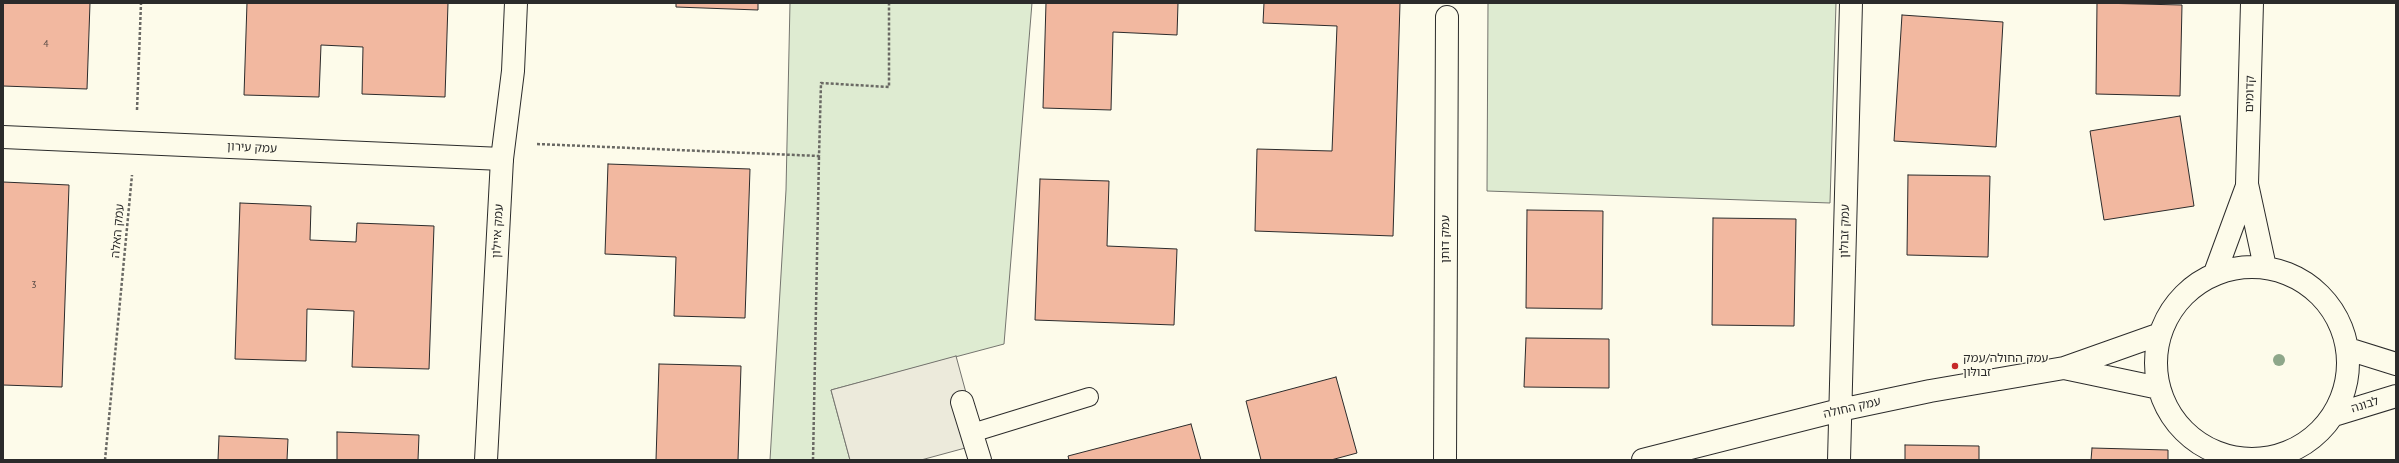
<!DOCTYPE html>
<meta charset="utf-8">
<style>
body{margin:0}
#map{position:relative;width:2399px;height:463px;overflow:hidden;background:#fdfbea;font-family:"PT Sans",sans-serif}
canvas{display:block}
.frame{position:absolute;inset:0;border:4px solid #2b2b2b;pointer-events:none}
</style>
<div id="map">
<canvas width="2399" height="463"></canvas>
<div class="frame"></div>
</div>
<script>
const c = document.querySelector('canvas').getContext('2d');
c.lineJoin = 'round';
function fillPath(path, color) {
  c.fillStyle = color;
  c.fill(path, 'evenodd');
}
function toPath(rows) {
  const path = new Path2D();
  for (const r of rows) {
    if (r.length === 3) {
      path.moveTo(r[0] + r[2], r[1]);
      path.arc(r[0], r[1], r[2], 0, 2 * Math.PI);
      continue;
    }
    path.moveTo(r[0], r[1]);
    for (let i = 2; i < r.length; i += 2) path.lineTo(r[i], r[i + 1]);
  }
  return path;
}
function stroke(path, color, width, dash) {
  c.strokeStyle = color;
  c.lineWidth = width;
  c.lineCap = dash ? 'butt' : 'round';
  c.setLineDash(dash || []);
  c.stroke(path);
}
function write(font, color, halo, rows, align = 'center') {
  c.font = font + ' "PT Sans","Noto Sans Hebrew",sans-serif';
  c.lineWidth = 3;
  c.setLineDash([]);
  c.textBaseline = 'middle';
  c.strokeStyle = halo;
  c.fillStyle = color;
  for (const [text, x, y, turn = 0] of rows) {
    c.save();
    c.translate(x, y);
    c.rotate((+turn || 0) * Math.PI / 180);
    c.textAlign = isNaN(turn) ? turn : align;
    if (halo) c.strokeText(text, 0, 0);
    c.fillText(text, 0, 0);
    c.restore();
  }
}
const green = toPath([
 [790,3,1032,3,1004,344,831,390,850,460,770,460,786,190,790,3],
 [1488,3,1836,3,1830,203,1487,191,1488,3]
]);
fillPath(green, '#deebd1');
stroke(green, '#74746e', 1);
const parking = toPath([
 [956,356,980,444,921,460,850,460,831,390,956,356]
]);
fillPath(parking, '#eceadb');
stroke(parking, '#74746e', 1);
const building = toPath([
 [3,3,90,3,87,89,3,86,3,3],
 [247,3,448,3,445,97,362,94,363,47,321,45,319,97,244,95,247,3],
 [676,3,758,3,758,10,676,7,676,3],
 [1046,3,1178,3,1177,35,1113,32,1111,110,1043,108,1046,3],
 [1264,3,1400,3,1393,236,1255,231,1257,149,1332,151,1337,26,1263,23,1264,3],
 [2097,3,2182,5,2180,96,2096,94,2097,3],
 [1902,15,2003,22,1996,147,1894,141,1902,15],
 [2180,116,2194,206,2104,220,2090,131,2180,116],
 [608,164,750,169,745,318,674,316,676,257,605,254,608,164],
 [1908,175,1990,176,1988,257,1907,255,1908,175],
 [1040,179,1109,181,1107,246,1177,249,1174,325,1035,320,1040,179],
 [3,182,69,185,62,387,3,385,3,182],
 [240,203,311,206,310,240,356,242,357,223,434,226,429,369,352,367,354,311,307,309,306,361,235,359,240,203],
 [1527,210,1603,211,1602,309,1526,308,1527,210],
 [1713,218,1796,219,1794,326,1712,325,1713,218],
 [1526,338,1609,339,1609,388,1524,387,1526,338],
 [659,364,741,366,738,460,656,460,659,364],
 [1336,377,1357,453,1331,460,1261,460,1246,401,1336,377],
 [1191,424,1201,460,1069,460,1068,456,1191,424],
 [337,432,419,435,418,460,337,460,337,432],
 [219,436,288,439,287,460,218,460,219,436],
 [1905,445,1979,446,1979,460,1905,460,1905,445],
 [2092,448,2168,450,2168,460,2091,460,2092,448]
]);
fillPath(building, '#f2b8a0');
stroke(building, '#2b2b2b', 1);
const service = toPath([
 [972,433,1089,397]
]);
const minor = toPath([
 [2252,3,2247,184,2265,267],
 [3,137,502,159],
 [2252,363,96],
 [2215,273,2247,186],
 [2348,349,2396,364],
 [2064,368,2159,388],
 [962,402,980,460],
 [2334,415,2396,396],
 [1445,460,1447,17],
 [1643,460,1840,410,1930,391,2064,368,2160,334],
 [1839,460,1851,3]
]);
const tertiary = toPath([
 [486,460,502,159,513,71,516,3]
]);
stroke(service, '#2b2b2b', 20);
stroke(minor, '#2b2b2b', 24);
stroke(tertiary, '#2b2b2b', 24);
stroke(toPath([
 [137,110,141,3],
 [537,144,819,156,821,83,889,87,889,3],
 [105,460,132,175],
 [813,460,819,156]
]), '#6a6964', 2.5, [3, 2]);
stroke(service, '#fdfbea', 18);
stroke(minor, '#fdfbea', 22);
stroke(tertiary, '#fdfbea', 22);
c.fillStyle = '#8ea78a';
for (const [x, y] of [
 [2279,360]
]) {
  c.beginPath();
  c.arc(x, y, 6, 0, 2 * Math.PI);
  c.fill();
}
for (const [x, y, r, color] of [
 [1955,366,4,"#c62828"]
]) {
  const dot = new Path2D();
  dot.arc(x, y, r, 0, 2 * Math.PI);
  c.fillStyle = color;
  c.fill(dot);
  stroke(dot, '#fdfbea', 1.5);
}
write('10px', '#5d4e48', null, [
 ["4",46,44],
 ["3",34,285]
]);
write('12px', '#2b2b2b', '#fdfbea', [
 ["קדומים",2250,94,-89],
 ["עמק עירון",252,148,3],
 ["עמק האלה",118,231,-85],
 ["עמק איילון",498,231,-87],
 ["עמק זבולון",1845,231,-89],
 ["עמק דותן",1446,239,-90],
 ["לבונה",2365,405,-17],
 ["עמק החולה",1852,408,-13]
]);
write('12px', '#2b2b2b', '#fdfbea', [
 ["עמק החולה/עמק",1963,359],
 ["זבולון",1963,373]
], 'left');
</script>
